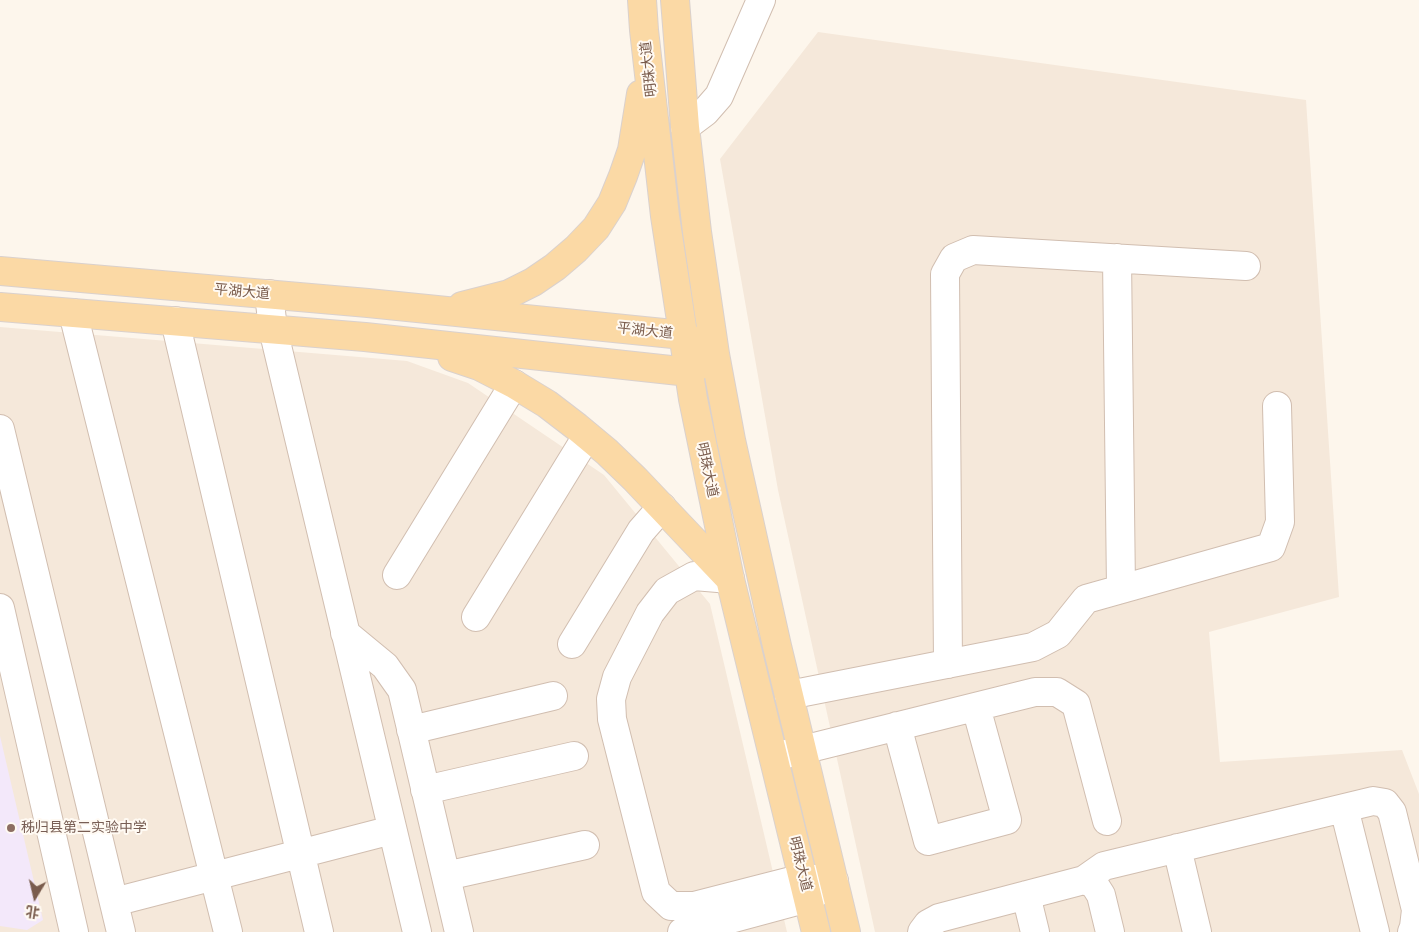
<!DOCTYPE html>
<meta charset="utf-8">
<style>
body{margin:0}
#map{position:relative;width:1419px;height:932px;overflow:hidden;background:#fdf6ec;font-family:"PT Sans","Noto Sans SC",sans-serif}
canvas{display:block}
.north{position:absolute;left:10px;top:872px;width:50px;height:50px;-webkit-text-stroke:4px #fffaf3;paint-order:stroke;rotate:189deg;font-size:14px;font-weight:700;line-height:20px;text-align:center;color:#7a5c4d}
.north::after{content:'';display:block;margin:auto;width:18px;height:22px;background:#7a5c4d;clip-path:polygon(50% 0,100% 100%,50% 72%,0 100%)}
</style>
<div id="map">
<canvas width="1419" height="932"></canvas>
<div class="north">北</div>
</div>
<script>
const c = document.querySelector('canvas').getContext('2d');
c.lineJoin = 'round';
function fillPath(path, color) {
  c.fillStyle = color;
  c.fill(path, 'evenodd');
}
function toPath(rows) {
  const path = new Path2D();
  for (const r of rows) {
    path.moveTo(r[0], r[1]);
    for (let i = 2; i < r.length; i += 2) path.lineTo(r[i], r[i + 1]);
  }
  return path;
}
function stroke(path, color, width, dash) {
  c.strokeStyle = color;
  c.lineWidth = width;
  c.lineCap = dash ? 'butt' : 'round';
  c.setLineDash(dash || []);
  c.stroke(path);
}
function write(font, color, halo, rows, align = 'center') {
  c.font = font + ' "PT Sans","Noto Sans SC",sans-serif';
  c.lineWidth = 4;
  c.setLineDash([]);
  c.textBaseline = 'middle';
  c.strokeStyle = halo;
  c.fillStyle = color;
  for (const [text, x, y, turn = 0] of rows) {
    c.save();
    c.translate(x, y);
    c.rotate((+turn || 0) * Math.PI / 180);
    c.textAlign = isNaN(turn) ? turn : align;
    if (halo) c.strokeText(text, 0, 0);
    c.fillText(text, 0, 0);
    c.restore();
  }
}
fillPath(toPath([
 [818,32,1306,100,1339,597,1209,632,1220,762,1402,750,1419,794,1419,932,875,932,778,490,720,159],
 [0,327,407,361,468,383,604,475,710,604,787,932,0,932]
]), '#f5e8da');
fillPath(toPath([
 [0,736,43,920,27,930,0,926]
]), '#f3e8fa');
const minor = toPath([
 [685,127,705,112,719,96,761,0],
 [1117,258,1121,589],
 [269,294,273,329,417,932],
 [73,313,228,932],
 [175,321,319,932],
 [0,429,121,932],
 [397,575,514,384],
 [730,579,694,576,667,591,650,613,617,677,611,699,612,719,656,892,671,906,694,906,803,878,834,881],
 [0,608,74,932],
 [476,617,587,436],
 [345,633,385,666,402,690,459,932],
 [572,644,641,531,662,507],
 [948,664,945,274,954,258,973,250,1246,266],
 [789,695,1033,647,1058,634,1086,599,1271,547,1280,522,1277,406],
 [897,726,928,841,1007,820,976,707],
 [411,730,553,696],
 [774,757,1035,692,1057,692,1076,704,1107,821],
 [425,790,574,756],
 [1344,808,1375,932],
 [1177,848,1197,932],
 [446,876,585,845],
 [1084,880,1094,884,1101,895,1110,932],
 [1026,895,1035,932],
 [114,902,392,830],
 [682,932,808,898,827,886],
 [922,932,928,924,939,918,1084,880,1104,866,1373,801,1385,803,1392,812,1416,910,1414,927,1412,932]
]);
const major = toPath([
 [642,0,644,30,665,216,693,399,730,579,816,932],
 [675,0,685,127,697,232,715,354,731,440,777,646,846,932],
 [0,271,368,303,683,335,715,354,689,372,365,337,0,307],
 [462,306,509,294,533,282,555,267,576,249,596,228,612,203,623,176,632,150,641,94],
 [452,357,479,366,514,384,547,404,577,427,607,452,635,479,730,579]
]);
stroke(minor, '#d1beb0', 30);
stroke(major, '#dad1cd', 30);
stroke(minor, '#fff', 28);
stroke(major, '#fbd9a5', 28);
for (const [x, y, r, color] of [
 [11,828,5,"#8d6e63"]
]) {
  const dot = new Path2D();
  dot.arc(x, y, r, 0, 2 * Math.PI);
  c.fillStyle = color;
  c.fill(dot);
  stroke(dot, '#fffaf3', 2);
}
write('14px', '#7a5c4d', '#fffaf3', [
 ["明珠大道",649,69,-96],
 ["平湖大道",242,292,5],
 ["平湖大道",645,331,6],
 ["明珠大道",707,470,78],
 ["明珠大道",800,864,76]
]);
write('14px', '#785e54', '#fffaf3', [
 ["秭归县第二实验中学",21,828]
], 'left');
</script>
